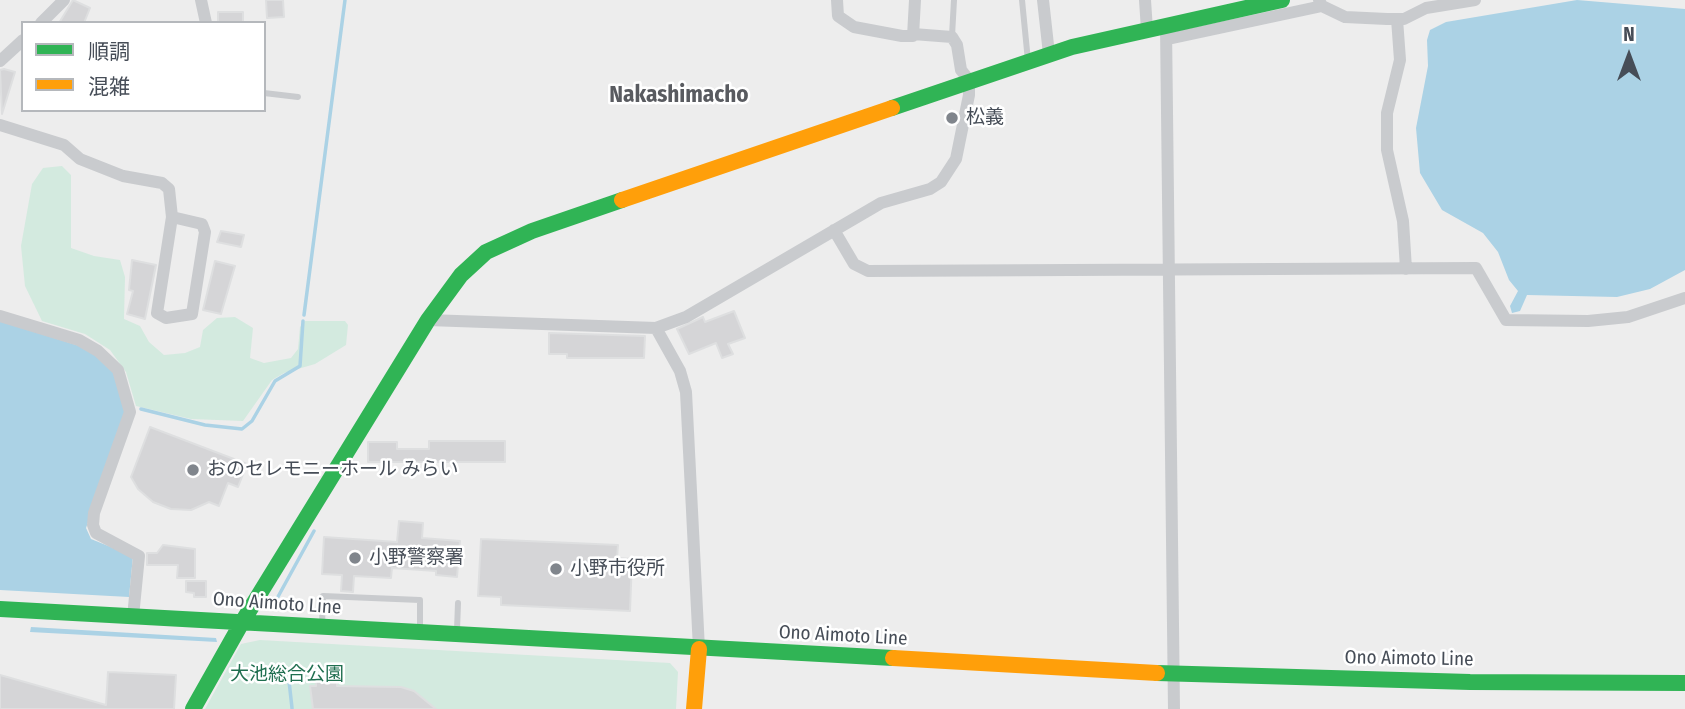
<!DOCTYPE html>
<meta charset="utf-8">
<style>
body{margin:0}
#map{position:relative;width:1685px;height:709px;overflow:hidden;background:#ededed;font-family:"Fira Sans Condensed","Noto Sans JP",sans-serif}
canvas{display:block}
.legend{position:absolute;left:21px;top:21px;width:245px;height:91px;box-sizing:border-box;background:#fff;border:2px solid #b5b8bc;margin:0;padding:9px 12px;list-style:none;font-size:21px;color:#464d57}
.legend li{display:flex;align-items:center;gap:14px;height:35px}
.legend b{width:35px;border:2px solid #b5b8bc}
.north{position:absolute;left:1594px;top:21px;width:70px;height:70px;-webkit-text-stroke:5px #fff;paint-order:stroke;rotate:0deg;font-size:19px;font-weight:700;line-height:28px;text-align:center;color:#464d57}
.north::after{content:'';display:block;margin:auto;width:24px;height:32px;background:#464d57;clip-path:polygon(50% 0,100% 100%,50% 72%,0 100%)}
</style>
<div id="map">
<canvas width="1685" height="709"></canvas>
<ul class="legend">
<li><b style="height:9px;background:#30b455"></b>順調</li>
<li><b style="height:9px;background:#ff9f0a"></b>混雑</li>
</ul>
<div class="north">N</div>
</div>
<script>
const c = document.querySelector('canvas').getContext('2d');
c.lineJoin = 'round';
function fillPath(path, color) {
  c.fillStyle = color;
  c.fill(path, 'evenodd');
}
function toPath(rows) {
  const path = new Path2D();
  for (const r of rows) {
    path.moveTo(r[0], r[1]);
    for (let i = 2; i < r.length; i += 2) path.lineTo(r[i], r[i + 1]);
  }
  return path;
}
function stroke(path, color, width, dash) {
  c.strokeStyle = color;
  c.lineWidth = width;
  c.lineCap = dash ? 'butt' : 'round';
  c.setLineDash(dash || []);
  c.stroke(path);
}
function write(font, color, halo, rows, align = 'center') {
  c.font = font + ' "Fira Sans Condensed","Noto Sans JP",sans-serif';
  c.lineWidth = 5;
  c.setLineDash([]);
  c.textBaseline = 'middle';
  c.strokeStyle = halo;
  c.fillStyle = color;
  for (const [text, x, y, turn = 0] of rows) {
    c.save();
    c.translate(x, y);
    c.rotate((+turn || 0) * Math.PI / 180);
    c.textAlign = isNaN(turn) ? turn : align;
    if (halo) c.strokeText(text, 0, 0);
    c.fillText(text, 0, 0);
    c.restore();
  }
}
fillPath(toPath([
 [62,166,71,175,71,248,94,256,120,260,125,277,124,319,140,326,149,342,164,355,185,353,200,347,203,330,217,318,235,317,253,328,250,358,264,363,291,358,298,349,300,327,305,321,345,321,348,325,346,345,315,364,284,373,272,380,243,421,191,419,136,406,126,372,110,350,85,334,42,321,25,286,21,246,32,184,43,168],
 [260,640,670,663,678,672,676,709,205,709,241,644]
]), '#d3eadf');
fillPath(toPath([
 [1577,0,1685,9,1685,270,1650,289,1617,297,1527,295,1520,311,1512,313,1510,306,1518,291,1509,280,1498,252,1483,233,1442,210,1420,173,1416,128,1428,66,1427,40,1430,30,1446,22],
 [0,321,89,349,115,372,127,412,86,528,91,539,133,556,129,597,0,590],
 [31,627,216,638,217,642,30,632]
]), '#abd2e5');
stroke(toPath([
 [304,315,345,0],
 [141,409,205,425,242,429,252,421,275,381,300,366,303,321],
 [274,604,314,531],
 [289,681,292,708]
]), '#abd2e5', 3.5);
const building = toPath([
 [73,0,90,8,84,23,59,23,73,0],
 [266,0,283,0,284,17,267,18,266,0],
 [218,12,243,12,243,23,218,23,218,12],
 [4,69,15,72,2,114,0,70,4,69],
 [221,231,244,235,241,247,217,242,221,231],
 [132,260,156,265,145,319,127,314,133,291,129,290,132,260],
 [215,261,235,266,221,314,203,310,215,261],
 [734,311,745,338,728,344,733,354,722,358,716,343,689,354,677,329,703,317,705,322,734,311],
 [549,333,645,336,644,358,567,358,567,354,549,354,549,333],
 [150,427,247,464,238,487,228,483,219,506,209,502,191,510,171,509,153,502,138,489,131,477,150,427],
 [429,441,505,441,505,462,368,462,368,442,397,442,397,449,429,449,429,441],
 [399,521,423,523,422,538,460,541,457,577,436,575,436,571,392,568,391,578,354,576,353,592,341,591,342,575,322,574,324,537,397,542,399,521],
 [481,539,618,545,617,558,632,559,630,611,501,605,501,597,478,596,481,539],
 [163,545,195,549,195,578,177,578,178,565,147,565,147,553,157,553,163,545],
 [186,581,206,581,206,597,194,597,194,593,186,592,186,581],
 [108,672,176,675,174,709,0,709,0,675,106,705,108,672],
 [316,680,337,680,337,686,401,687,414,691,436,709,313,709,310,686,316,686,316,680]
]);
fillPath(building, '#d5d5d7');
stroke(building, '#dedfe0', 2);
stroke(toPath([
 [1022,0,1028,61],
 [952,36,954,0],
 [264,93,298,97],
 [322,625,323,596,420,600,420,628],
 [457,630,458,603]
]), '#c9cbce', 6);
stroke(toPath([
 [201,0,206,23],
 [837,0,838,16,854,27,902,36,913,36,915,0],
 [1043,0,1049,54],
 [1145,0,1147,30],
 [1319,0,1322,6,1345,17,1387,19,1404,19,1426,8,1475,0],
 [1397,19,1400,60,1387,113,1387,150,1403,221,1406,269],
 [41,23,64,0],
 [1166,26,1174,709],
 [1168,39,1322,6],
 [0,61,23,40],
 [0,125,64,145,80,159,123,176,162,183,169,189,172,217,202,224,205,232,192,314,166,318,157,313,172,217],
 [834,230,854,264,868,271,1476,268,1506,320,1588,321,1628,317,1685,298],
 [0,316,79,340,98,351,118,370,130,412,94,513,93,525,96,533,139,556,133,617],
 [428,320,656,328,686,317,881,203,930,189,941,182,956,159,969,95,969,80,961,70,957,45,952,37,913,34],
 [656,328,680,371,686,392,699,649]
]), '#c9cbce', 12);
stroke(toPath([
 [892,108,1072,47,1282,0],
 [0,609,893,658],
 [1157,673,1470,682,1685,683],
 [193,709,241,624,428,320,461,275,486,252,532,231,622,200]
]), '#30b455', 16);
stroke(toPath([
 [622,200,892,108],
 [893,658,1157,673],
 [694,709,699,649]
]), '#ff9f0a', 16);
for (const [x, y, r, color] of [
 [952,118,7,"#80858c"],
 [193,470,7,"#80858c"],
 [355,558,7,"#80858c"],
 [556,569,7,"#80858c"]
]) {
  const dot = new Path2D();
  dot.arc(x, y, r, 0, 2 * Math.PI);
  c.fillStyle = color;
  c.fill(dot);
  stroke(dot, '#fff', 2.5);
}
write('19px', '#464d57', '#fff', [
 ["松義",966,118],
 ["おのセレモニーホール みらい",207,470],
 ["小野警察署",369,558],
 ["小野市役所",570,569]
], 'left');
write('19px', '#464d57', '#fff', [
 ["Ono Aimoto Line",277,604,4],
 ["Ono Aimoto Line",843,636,3],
 ["Ono Aimoto Line",1409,659,1]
]);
write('19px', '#206f50', '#fff', [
 ["大池総合公園",287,675]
]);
write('bold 23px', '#595b60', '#fff', [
 ["Nakashimacho",679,96]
]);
</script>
